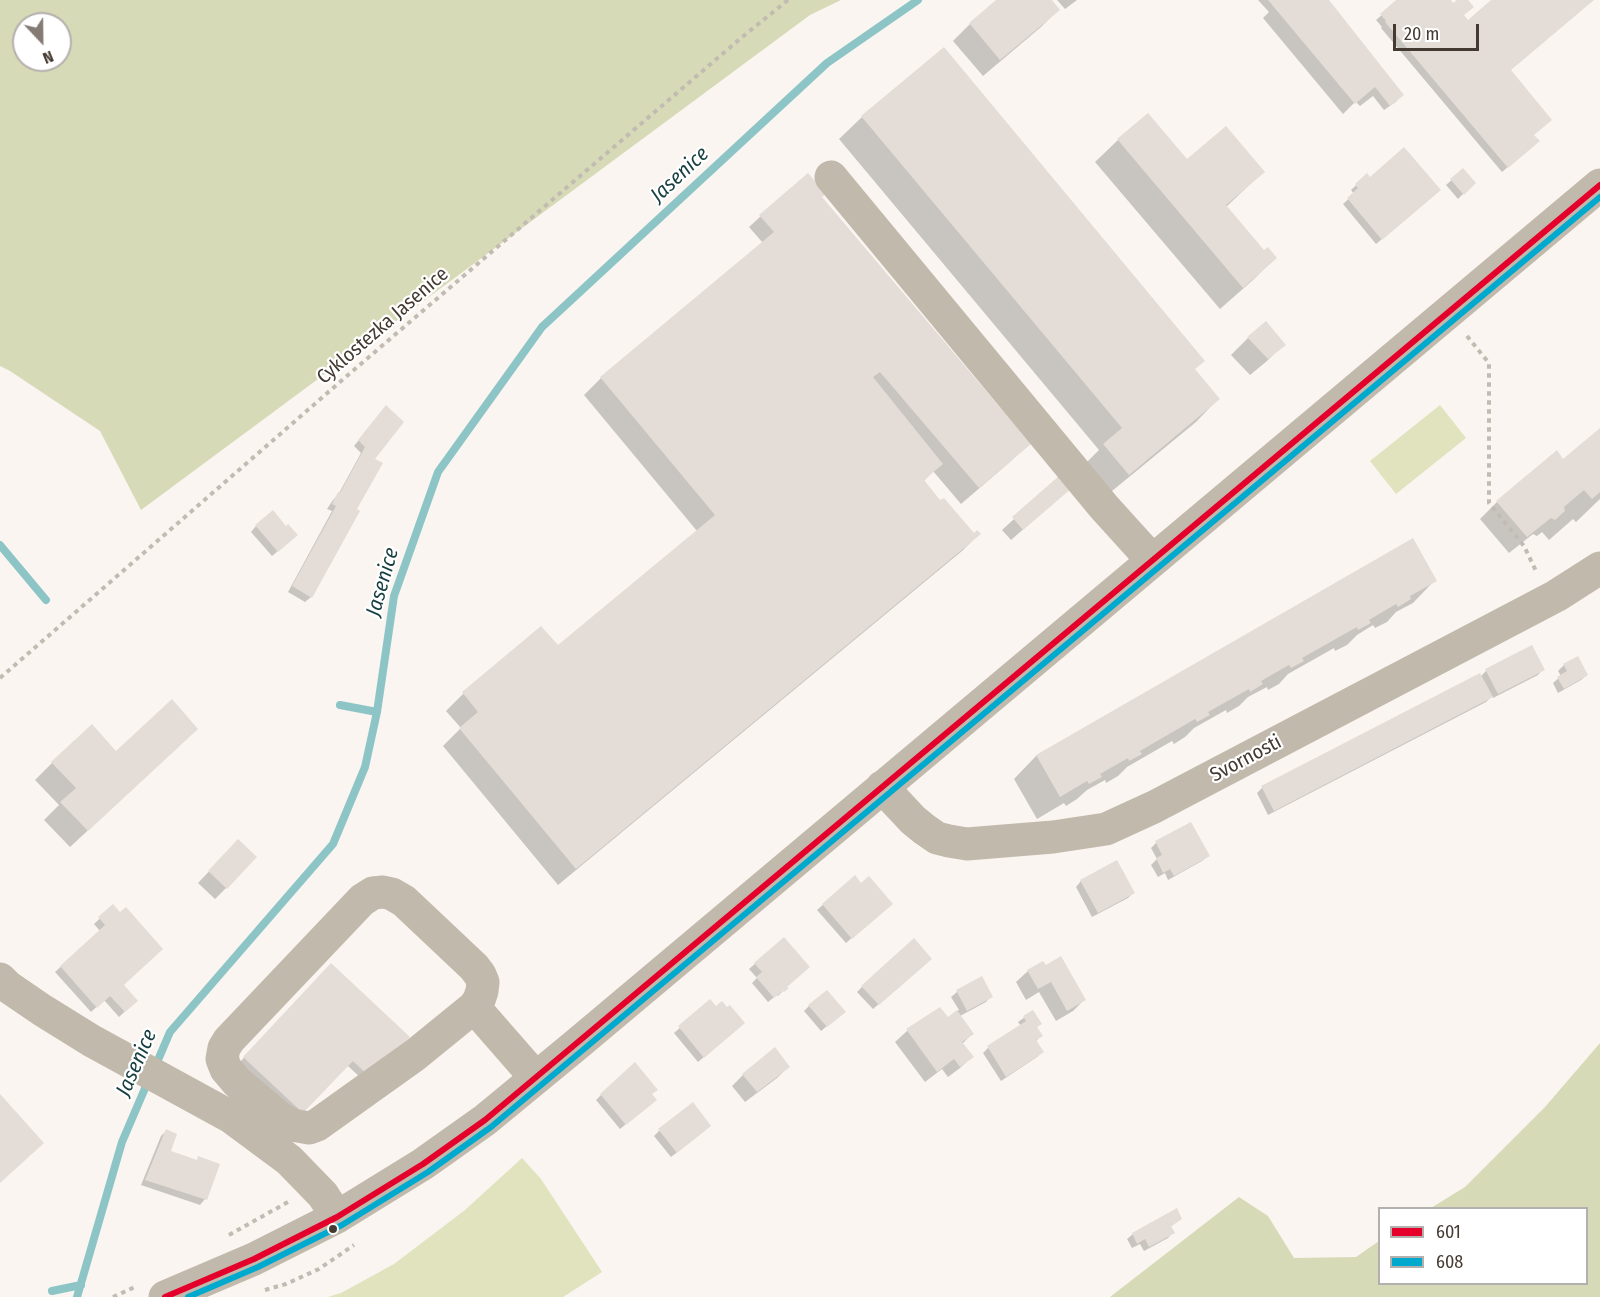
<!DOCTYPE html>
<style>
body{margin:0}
#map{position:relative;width:1600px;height:1297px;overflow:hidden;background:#faf5f0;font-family:"Fira Sans Condensed",sans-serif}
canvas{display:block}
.legend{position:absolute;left:1378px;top:1207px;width:210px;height:78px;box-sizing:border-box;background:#fff;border:2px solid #b4b0ad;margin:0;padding:8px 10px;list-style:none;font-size:18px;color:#443a31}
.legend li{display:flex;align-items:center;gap:12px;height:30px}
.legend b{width:30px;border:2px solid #b4b0ad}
.north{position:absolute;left:12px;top:12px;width:60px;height:60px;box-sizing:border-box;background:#fff;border:2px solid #b4b0ad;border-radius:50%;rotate:158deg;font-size:16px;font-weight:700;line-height:24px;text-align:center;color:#443a31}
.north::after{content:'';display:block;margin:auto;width:21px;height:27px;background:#847b74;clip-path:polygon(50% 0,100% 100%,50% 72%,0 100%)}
.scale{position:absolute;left:1393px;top:24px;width:86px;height:27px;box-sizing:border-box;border:3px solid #443a31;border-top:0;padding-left:8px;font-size:18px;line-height:21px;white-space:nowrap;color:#443a31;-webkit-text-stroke:4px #fff;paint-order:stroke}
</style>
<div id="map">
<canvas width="1600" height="1297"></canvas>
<ul class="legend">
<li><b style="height:8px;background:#e4002b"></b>601</li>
<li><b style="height:8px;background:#00a9ce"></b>608</li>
</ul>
<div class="north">N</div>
<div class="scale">20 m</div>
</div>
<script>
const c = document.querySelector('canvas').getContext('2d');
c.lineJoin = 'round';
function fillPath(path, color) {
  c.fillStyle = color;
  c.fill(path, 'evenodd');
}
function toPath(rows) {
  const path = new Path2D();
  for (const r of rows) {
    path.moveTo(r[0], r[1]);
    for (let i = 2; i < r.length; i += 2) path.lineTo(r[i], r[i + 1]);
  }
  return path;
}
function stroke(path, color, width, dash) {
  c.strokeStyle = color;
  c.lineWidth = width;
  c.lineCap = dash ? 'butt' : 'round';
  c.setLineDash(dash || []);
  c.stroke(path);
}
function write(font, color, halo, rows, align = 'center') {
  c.font = font + ' "Fira Sans Condensed",sans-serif';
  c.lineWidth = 4.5;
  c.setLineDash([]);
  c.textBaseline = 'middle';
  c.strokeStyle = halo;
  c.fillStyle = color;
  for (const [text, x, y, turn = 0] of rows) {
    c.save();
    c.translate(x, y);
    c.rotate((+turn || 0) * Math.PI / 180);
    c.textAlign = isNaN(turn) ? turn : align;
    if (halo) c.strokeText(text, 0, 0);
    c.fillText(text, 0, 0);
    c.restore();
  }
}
fillPath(toPath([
 [1440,405,1466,438,1396,494,1370,461],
 [522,1158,541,1179,602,1272,563,1297,328,1297,341,1293,394,1264,465,1210]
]), '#e0e3be');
fillPath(toPath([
 [0,0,841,0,810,15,141,510,100,431,10,371,0,366],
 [24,24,60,24,60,60,24,60],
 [1600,1043,1600,1297,1110,1297,1239,1197,1268,1216,1294,1258,1356,1257,1379,1241,1380,1284,1586,1284,1586,1208,1431,1208,1465,1187,1545,1107]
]), '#d7dab6');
fillPath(toPath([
 [998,0,1050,0,1058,10,1041,27,983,76,953,41,970,24],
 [1057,0,1077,0,1065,9],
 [1258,0,1327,0,1397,101,1384,110,1373,96,1360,106,1357,103,1357,100,1343,114,1263,18,1269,12],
 [1399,0,1449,0,1453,5,1459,0,1466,0,1462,16,1468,22,1494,0,1593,0,1509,71,1532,136,1532,146,1502,172,1381,28,1382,27,1376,20],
 [1147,115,1186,161,1263,172,1226,207,1264,252,1275,258,1253,280,1220,309,1095,162,1118,140],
 [862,117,1194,370,1218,399,1196,422,1106,496,1082,467,1099,450,839,139],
 [1463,170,1474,183,1458,199,1446,185],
 [1367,175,1370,179,1434,195,1376,244,1343,204,1354,194,1351,190],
 [821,198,1028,444,1011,461,961,504,933,471,923,482,940,502,974,535,979,534,962,551,558,885,443,746,461,728,446,711,463,694,541,628,558,647,697,531,584,395,601,378,763,243,749,227,761,216],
 [1248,338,1284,344,1267,361,1250,375,1231,355],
 [381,413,372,459,311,597,305,602,288,592,332,511,327,509,333,500,338,495,361,453,354,446],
 [1600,430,1600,499,1576,522,1573,519,1549,540,1542,532,1537,536,1533,534,1509,553,1480,519,1497,502,1556,453,1563,461],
 [1060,477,1058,499,1011,540,1002,530],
 [256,526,291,540,272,556,251,532],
 [1412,540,1435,580,1413,603,1396,612,1387,622,1375,628,1373,625,1357,635,1347,645,1335,651,1334,648,1288,674,1279,684,1268,690,1267,687,1248,697,1239,706,1227,713,1226,710,1194,728,1185,737,1174,744,1172,741,1127,767,1118,776,1106,783,1105,780,1087,790,1077,799,1066,806,1064,803,1037,819,1014,779,1036,756],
 [1577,658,1587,675,1581,680,1558,693,1553,683,1561,676,1558,671,1564,665],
 [1543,669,1538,675,1493,698,1492,696,1486,702,1268,815,1257,793,1262,788,1480,677,1486,671],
 [179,746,70,847,44,820,59,805,35,780,52,763,116,753],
 [238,841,226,888,215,899,198,883],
 [1156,843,1208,856,1202,861,1168,880,1165,873,1158,877,1151,865,1157,859,1151,848],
 [855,877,885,909,846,943,817,910],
 [1081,881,1133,893,1128,898,1092,917,1076,887],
 [113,906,122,985,136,1001,119,1017,104,1000,91,1012,55,972,100,931,94,924],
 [784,939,786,988,778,996,777,995,768,1002,752,983,757,978,749,969],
 [1043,963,1084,1000,1073,1011,1056,1021,1039,992,1026,1000,1016,982,1028,971],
 [925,964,873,1009,857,992,862,987],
 [331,965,408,1037,365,1082,347,1065,297,1117,239,1063],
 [982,978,991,996,986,1002,960,1016,972,1034,962,1044,972,1057,960,1068,948,1077,942,1069,925,1082,895,1042,907,1031,940,1009,947,1019,959,1010,951,997,957,992],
 [710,1001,738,1028,698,1062,674,1033],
 [809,1006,838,1017,821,1031,804,1011],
 [1032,1012,1036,1027,1041,1036,1035,1042,1042,1052,1037,1057,1001,1081,983,1053,988,1048,1021,1026,1018,1022],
 [788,1067,777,1078,745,1102,732,1086,743,1075],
 [601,1095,651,1095,649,1105,620,1129,596,1100],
 [166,1131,169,1152,196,1161,199,1158,205,1199,200,1205,141,1185,161,1136],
 [659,1131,704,1131,671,1157,654,1136],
 [1181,1219,1170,1227,1173,1232,1168,1238,1144,1251,1140,1244,1132,1248,1127,1239,1133,1234]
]), '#0003');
stroke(toPath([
 [0,545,46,600],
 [340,705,377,712],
 [155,1067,170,1032,333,844,365,767,377,712,394,596,438,472,542,327,827,63,918,0],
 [52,1291,81,1285],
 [77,1297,122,1142,149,1079]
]), '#8dc5c7', 8);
fillPath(toPath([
 [996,0,1052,0,1060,10,1000,60,969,23],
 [1268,0,1329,0,1404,95,1390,106,1375,87,1355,104],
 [1396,0,1451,0,1453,3,1457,0,1468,0,1474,7,1464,15,1468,20,1491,0,1594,0,1511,70,1552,120,1534,135,1540,141,1508,168,1385,22,1386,21,1380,14],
 [944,47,1205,361,1195,369,1220,399,1129,475,1103,444,1122,428,861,116],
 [1148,113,1187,159,1226,126,1265,172,1226,205,1264,250,1268,247,1277,258,1243,288,1117,139],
 [1404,147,1441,190,1382,240,1347,198,1358,188,1355,184,1367,173,1370,177],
 [1463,168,1476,183,1464,195,1450,179],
 [808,173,826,194,822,197,1031,444,979,488,880,372,873,377,943,464,924,480,940,500,944,498,974,533,977,530,981,534,576,869,459,728,478,712,462,692,541,626,558,645,715,515,600,377,774,232,759,215],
 [1266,321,1286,345,1268,359,1247,337],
 [386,405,404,422,375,459,383,463,357,509,360,511,312,598,292,586,336,506,332,504,338,492,340,493,365,447,358,440],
 [1600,428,1600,492,1592,499,1584,490,1564,507,1565,511,1555,520,1551,518,1527,537,1496,501,1557,450,1563,459],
 [1060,475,1072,488,1023,530,1012,517],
 [273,510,286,526,288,524,298,535,278,552,255,525],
 [1413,538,1437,581,1410,596,1411,599,1398,607,1396,604,1369,620,1371,623,1358,630,1357,627,1302,658,1304,661,1291,668,1289,665,1261,681,1263,684,1250,692,1249,689,1208,712,1210,715,1197,722,1195,719,1140,751,1142,754,1129,761,1128,758,1100,774,1102,777,1089,784,1087,781,1060,797,1036,755],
 [1532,645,1545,670,1498,694,1485,669],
 [1578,656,1588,675,1564,689,1557,677,1567,671,1563,664],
 [1480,673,1493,697,1274,811,1261,786],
 [172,699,198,729,88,831,60,802,76,788,51,762,92,724,116,751],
 [1191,822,1210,856,1174,876,1170,869,1163,873,1156,858,1162,855,1155,841],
 [238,839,257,857,227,889,208,871],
 [1117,860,1135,893,1098,913,1080,880],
 [855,875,861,883,869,876,893,904,852,939,822,904],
 [113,904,120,912,126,907,163,949,124,985,138,1001,125,1012,110,996,97,1008,60,966,105,925,98,917],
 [784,937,810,967,787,987,789,988,784,992,783,991,774,998,756,977,762,972,754,963],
 [914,938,932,959,879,1005,861,986],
 [1061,956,1086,1000,1067,1011,1051,982,1038,989,1027,970,1043,961,1046,965],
 [331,963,410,1037,371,1078,353,1061,303,1113,243,1057],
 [982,976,993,997,967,1011,956,990],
 [827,990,846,1012,827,1027,808,1005],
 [710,999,716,1006,722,1001,727,1007,730,1005,745,1023,704,1058,678,1026],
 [940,1007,948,1017,957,1010,974,1034,962,1042,974,1057,960,1067,954,1059,937,1072,906,1029],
 [1033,1010,1042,1024,1037,1027,1043,1036,1036,1040,1044,1052,1006,1077,987,1046,1026,1021,1023,1016],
 [775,1047,790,1067,757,1092,742,1074],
 [635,1062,658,1090,652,1094,657,1100,626,1125,600,1094],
 [0,1094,44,1143,0,1183],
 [693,1102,711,1126,677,1153,658,1129],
 [166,1129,177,1134,171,1151,197,1160,198,1156,220,1164,207,1200,145,1180],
 [1177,1208,1182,1219,1171,1226,1175,1233,1149,1247,1145,1239,1137,1244,1132,1233]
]), '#e4dcd6');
stroke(toPath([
 [1467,336,1489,363,1489,503,1524,546,1536,571],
 [0,678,348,375,741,38,788,0],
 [229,1235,288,1202],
 [265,1290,286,1284,319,1269,354,1245],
 [113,1297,137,1286]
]), '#c2bbb2', 4, [4.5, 4.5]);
stroke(toPath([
 [831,177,1104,507,1152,560],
 [882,787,913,820,924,829,937,838,949,841,967,844,1053,837,1106,829,1154,807,1556,596,1600,568],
 [383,892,392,894,404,901,474,967,480,975,483,982,482,991,479,1000,474,1007,415,1055,317,1125,309,1128,292,1125,280,1118,237,1082,226,1069,222,1059,224,1048,229,1040,362,900,373,893,383,892],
 [0,979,7,986,42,1010,92,1041,231,1117,289,1160,323,1195,337,1217],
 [474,1007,536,1078],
 [165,1297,254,1259,337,1217,423,1164,485,1120,576,1045,1600,185]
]), '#c1b9ab', 33);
stroke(toPath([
 [165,1297,254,1259,337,1217,423,1164,485,1120,1600,185]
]), '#e4002b', 6);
stroke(toPath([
 [188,1297,258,1267,342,1225,428,1172,491,1127,1600,197]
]), '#00a9ce', 6);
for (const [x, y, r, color] of [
 [333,1229,5,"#443a31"]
]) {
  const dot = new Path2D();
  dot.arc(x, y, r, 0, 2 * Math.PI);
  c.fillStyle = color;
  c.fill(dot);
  stroke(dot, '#fff', 2);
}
write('20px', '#443a31', '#fff', [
 ["Cyklostezka Jasenice",383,326,-41],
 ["Svornosti",1246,759,-28]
]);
write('italic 21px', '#173f41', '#fff', [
 ["Jasenice",680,175,-43],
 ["Jasenice",383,582,-74],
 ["Jasenice",137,1063,-66]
]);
</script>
